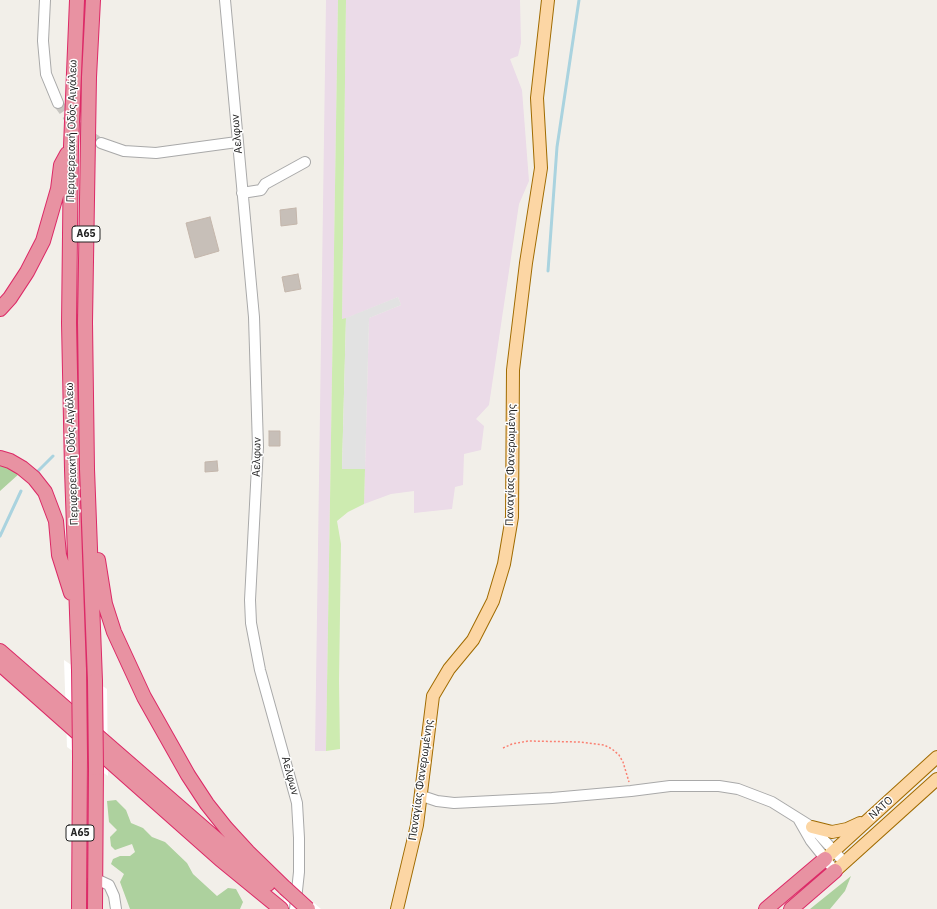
<!DOCTYPE html>
<meta charset="utf-8">
<style>
body{margin:0}
canvas{display:block;background:#f2efe9}
</style>
<canvas width="937" height="909"></canvas>
<script>
const c = document.querySelector('canvas').getContext('2d');
c.lineJoin = 'round';
function fillPath(path, color) {
  c.fillStyle = color;
  c.fill(path, 'evenodd');
}
function toPath(rows) {
  const path = new Path2D();
  for (const r of rows) {
    path.moveTo(r[0], r[1]);
    for (let i = 2; i < r.length; i += 2) path.lineTo(r[i], r[i + 1]);
  }
  return path;
}
function stroke(path, color, width, dash) {
  c.strokeStyle = color;
  c.lineWidth = width;
  c.lineCap = dash ? 'butt' : 'round';
  c.setLineDash(dash || []);
  c.stroke(path);
}
function write(font, color, halo, rows, align = 'center') {
  c.font = font + ' "IBM Plex Sans",sans-serif';
  c.lineWidth = 3;
  c.setLineDash([]);
  c.textBaseline = 'middle';
  c.strokeStyle = halo;
  c.fillStyle = color;
  for (const [text, x, y, turn = 0] of rows) {
    c.save();
    c.translate(x, y);
    c.rotate((+turn || 0) * Math.PI / 180);
    c.textAlign = isNaN(turn) ? turn : align;
    if (halo) c.strokeText(text, 0, 0);
    c.fillText(text, 0, 0);
    c.restore();
  }
}
fillPath(toPath([
 [326,0,338,0,326,751,315,751],
 [346,0,520,0,521,43,518,56,510,59,522,90,529,181,519,204,489,405,476,419,484,426,481,450,464,454,463,485,455,487,452,509,414,513,414,491,391,494,364,504,369,318,401,305,398,297,342,320]
]), '#ebdbe8');
fillPath(toPath([
 [338,0,346,0,342,319,346,318,342,468,365,469,364,504,348,512,337,521,341,544,339,681,340,749,326,751]
]), '#cdebb0');
fillPath(toPath([
 [0,465,20,473,0,491],
 [116,800,126,810,131,823,143,828,152,837,165,842,187,863,193,874,217,896,228,888,236,889,243,902,240,909,130,909,120,882,124,874,111,864,113,859,120,856,130,856,135,852,132,844,115,850,111,846,110,837,117,830,109,822,107,801],
 [851,876,845,891,830,909,810,909]
]), '#add19e');
fillPath(toPath([
 [398,297,401,305,369,318,365,469,342,469,346,318]
]), '#e2e2e2');
fillPath(toPath([
 [64,660,107,689,108,776,67,747],
 [286,879,321,909,283,909]
]), '#fff');
stroke(toPath([
 [548,271,557,147,579,0],
 [37,472,53,456],
 [0,536,21,491]
]), '#aad3df', 3);
const building = toPath([
 [296,208,297,224,281,226,280,210,296,208],
 [210,217,219,251,195,258,186,223,210,217],
 [298,274,301,289,285,292,282,277,298,274],
 [269,431,280,431,280,446,269,446,269,431],
 [217,461,218,471,205,472,205,462,217,461]
]);
fillPath(building, '#c7bfb8');
stroke(building, '#c4b6ab', 1);
stroke(toPath([
 [58,103,68,117,84,132,101,143]
]), '#c8c6c1', 10, [10, 5]);
const minor = toPath([
 [45,0,43,41,46,74,58,103],
 [225,0,254,317,258,447,250,600,251,623,260,670,297,803,299,838,299,872,295,909],
 [101,143,124,151,156,153,237,142],
 [242,193,261,190,265,184,305,162],
 [422,796,437,801,454,803,552,798,631,791,670,786,719,786,738,789,772,802,812,827,844,862],
 [799,820,811,841,835,871],
 [96,879,109,885,114,896,116,909]
]);
const major = toPath([
 [812,827,832,832,847,829,860,823],
 [825,859,937,757],
 [835,871,937,779],
 [397,909,417,825,433,696,449,669,473,640,493,601,504,564,512,517,513,370,526,263,541,168,537,98,548,0]
]);
const highway = toPath([
 [77,0,71,146,69,323,72,470,79,670],
 [93,0,89,77,85,322,87,469,95,681],
 [0,309,10,298,27,272,43,241,58,189,61,165,67,154],
 [0,458,10,461,22,468,34,478,45,492,56,521,59,555,71,593],
 [98,560,105,604,114,632,144,697,188,775,207,804,226,828,248,852,285,888],
 [0,651,268,884],
 [0,664,220,859,281,909],
 [79,909,80,756],
 [95,909,96,768],
 [766,909,825,859],
 [791,909,835,871]
]);
stroke(minor, '#a9a9a9', 12);
stroke(major, '#a06b00', 14);
stroke(highway, '#dc2a67', 16);
stroke(toPath([
 [503,748,512,744,528,741,579,742,604,745,612,749,619,755,623,762,629,782]
]), '#fa8072', 1.5, [2, 2]);
stroke(minor, '#fff', 10);
stroke(major, '#fcd6a4', 12);
stroke(highway, '#e892a2', 14);
const highwayBridge = toPath([
 [79,670,80,756],
 [95,681,96,768],
 [285,888,308,909]
]);
stroke(highwayBridge, '#dc2a67', 16, []);
stroke(highwayBridge, '#e892a2', 14);
for (const [x, y, w] of [
 [86,234,28],
 [80,833,28]
]) {
  const box = new Path2D();
  box.roundRect(x - w / 2, y - 8, w, 16, 3);
  c.fillStyle = '#fff';
  c.fill(box);
  stroke(box, '#222', 1);
}
write('bold 10px', '#222', null, [
 ["Α65",86,234],
 ["Α65",80,833]
]);
write('11px', '#222', '#fff', [
 ["Περιφερειακή Οδός Αιγάλεω",72,131,-89],
 ["Αελφων",237,134,-95],
 ["Περιφερειακή Οδός Αιγάλεω",72,454,-92],
 ["Αελφων",257,457,-89],
 ["Παναγίας Φανερωμένης",511,465,-89],
 ["Αελφων",290,776,75],
 ["Παναγίας Φανερωμένης",421,780,-82],
 ["ΝΑΤΟ",881,808,-42]
]);
</script>
